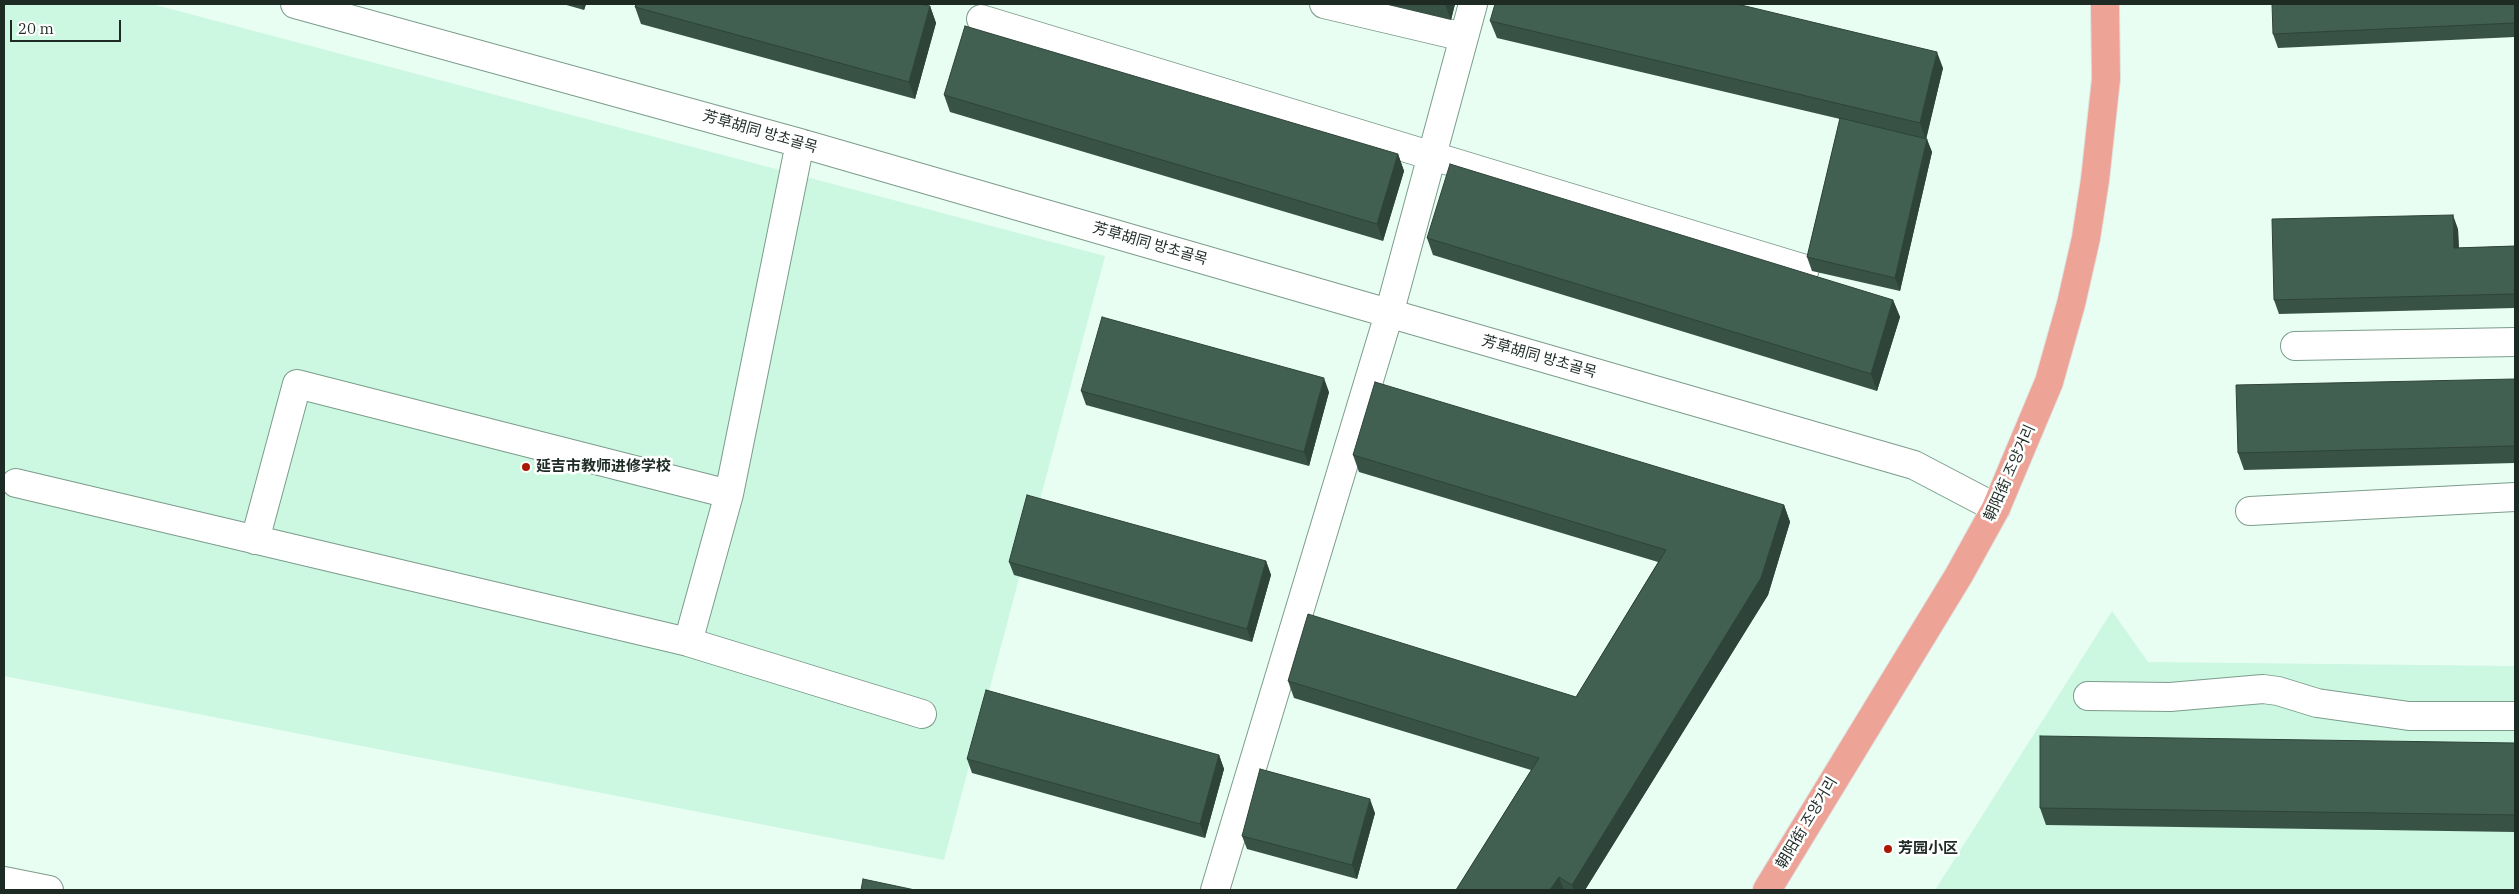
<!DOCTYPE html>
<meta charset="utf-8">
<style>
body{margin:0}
#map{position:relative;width:2519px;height:894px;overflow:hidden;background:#e9fef3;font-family:"IBM Plex Serif",serif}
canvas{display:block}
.frame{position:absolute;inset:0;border:5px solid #1e2b25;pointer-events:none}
.scale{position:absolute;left:10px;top:20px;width:111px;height:22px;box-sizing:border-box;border:2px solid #1e2b25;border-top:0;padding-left:6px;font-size:15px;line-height:18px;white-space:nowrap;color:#1e2b25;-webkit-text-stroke:4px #fff;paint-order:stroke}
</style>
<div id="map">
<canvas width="2519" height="894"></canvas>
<div class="frame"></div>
<div class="scale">20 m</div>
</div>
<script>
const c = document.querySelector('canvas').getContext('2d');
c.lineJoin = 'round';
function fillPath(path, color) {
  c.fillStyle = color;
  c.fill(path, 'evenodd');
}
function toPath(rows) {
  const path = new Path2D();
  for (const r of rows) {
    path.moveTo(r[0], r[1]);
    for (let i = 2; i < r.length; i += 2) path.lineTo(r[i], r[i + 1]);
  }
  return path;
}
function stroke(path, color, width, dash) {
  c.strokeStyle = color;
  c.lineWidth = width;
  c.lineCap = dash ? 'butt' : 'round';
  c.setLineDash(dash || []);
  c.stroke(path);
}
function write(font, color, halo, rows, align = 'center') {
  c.font = font + ' "IBM Plex Serif","Noto Sans SC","Noto Sans KR",serif';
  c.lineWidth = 5;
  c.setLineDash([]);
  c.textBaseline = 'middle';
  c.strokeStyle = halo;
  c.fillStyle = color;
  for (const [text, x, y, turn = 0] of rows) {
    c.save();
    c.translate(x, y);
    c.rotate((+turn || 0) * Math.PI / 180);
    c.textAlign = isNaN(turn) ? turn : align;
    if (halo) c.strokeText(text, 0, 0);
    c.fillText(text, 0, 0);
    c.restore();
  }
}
fillPath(toPath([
 [4,4,152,4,1105,256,944,860,4,676],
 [2112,611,2148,662,2515,666,2515,890,1935,890]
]), '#ccf7e1');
const minor = toPath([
 [295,4,800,143,1914,465,1996,508],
 [1324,4,1464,37],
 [981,19,1805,269],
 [2295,346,2515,342],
 [16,483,688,642,922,714],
 [2250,511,2515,497],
 [255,540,297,384,729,494],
 [688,642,729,494,800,143],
 [2088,696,2170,697,2263,689,2278,691,2317,703,2409,716,2515,716],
 [4,881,49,890],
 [1215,890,1389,314,1473,4]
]);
const major = toPath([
 [1767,890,1959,575,1996,508,2049,382,2071,304,2086,238,2095,180,2106,79,2105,4]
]);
stroke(minor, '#7c9c8c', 30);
stroke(major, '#e0e1e0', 30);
stroke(minor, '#fff', 28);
stroke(major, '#eda396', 28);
fillPath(toPath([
 [563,4,586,4,584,10],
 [1384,4,1455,4,1451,20],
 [2515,4,2515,37,2278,48,2273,34],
 [930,6,936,23,915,99,641,24,635,7],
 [1490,21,1943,68,1926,138,1932,152,1900,291,1812,271,1807,257,1840,119,1497,38],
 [944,95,1398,154,1404,171,1383,241,950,112],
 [2458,229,2459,248,2515,246,2515,308,2279,314,2274,300],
 [1427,238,1893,300,1900,317,1877,391,1433,255],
 [2515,379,2515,463,2244,470,2238,453],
 [1081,391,1329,392,1309,466,1086,405],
 [1353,455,1784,505,1790,522,1768,595,1585,890,1456,890,1531,770,1294,698,1288,681,1576,697,1658,562,1359,472],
 [1266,561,1271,575,1252,642,1014,575,1009,562],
 [2515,743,2515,832,2046,825,2040,808],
 [1219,755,1224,769,1205,838,972,773,967,759],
 [1375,813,1357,879,1247,849,1242,836]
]), '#385346');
fillPath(toPath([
 [582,4,586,4,584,10],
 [1445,4,1455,4,1451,20],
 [930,6,936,23,915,99,909,82],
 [1937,52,1943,68,1926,140,1920,123],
 [1927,139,1932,152,1900,291,1895,278],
 [1398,154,1404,171,1383,241,1377,224],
 [2453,215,2458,229,2459,261,2454,248],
 [1893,300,1900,317,1877,391,1871,374],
 [1324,378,1329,392,1309,466,1304,452],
 [1784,505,1790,522,1768,595,1585,890,1574,890,1572,885],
 [1266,561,1271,575,1252,642,1247,629],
 [1219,755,1224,769,1205,838,1200,824],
 [1370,799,1375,813,1357,879,1352,865],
 [1559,877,1564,890,1550,890]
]), '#2e4339');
const building = toPath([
 [636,4,920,4,930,6,909,82,635,7,636,4],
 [1495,4,1737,4,1937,52,1920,123,1490,21,1495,4],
 [2272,4,2515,4,2515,23,2273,34,2272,4],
 [965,26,1398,154,1377,224,944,95,965,26],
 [1840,118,1927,139,1895,278,1807,257,1840,118],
 [1450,164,1893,300,1871,374,1427,238,1450,164],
 [2453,215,2454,248,2515,246,2515,294,2274,300,2272,219,2453,215],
 [1102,317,1324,378,1304,452,1081,391,1102,317],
 [2515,379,2515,446,2238,453,2236,385,2515,379],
 [1375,382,1784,505,1761,578,1572,885,1559,877,1550,890,1456,890,1539,758,1288,681,1308,614,1576,697,1666,550,1353,455,1375,382],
 [1027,495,1266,561,1247,629,1009,562,1027,495],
 [986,690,1219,755,1200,824,967,759,986,690],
 [2040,736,2515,743,2515,815,2040,808,2040,736],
 [1260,769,1370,799,1352,865,1242,836,1260,769],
 [863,879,915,890,861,890,863,879]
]);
fillPath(building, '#416051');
stroke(building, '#2e4339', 1);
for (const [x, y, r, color] of [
 [526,467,5,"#a91802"],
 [1888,849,5,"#a91802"]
]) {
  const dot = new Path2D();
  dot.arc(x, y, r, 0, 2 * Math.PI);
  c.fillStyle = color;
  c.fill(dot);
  stroke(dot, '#fff', 2);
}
write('15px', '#1e2b25', '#fff', [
 ["芳草胡同 방초골목",760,132,16],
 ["芳草胡同 방초골목",1150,244,16],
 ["芳草胡同 방초골목",1539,357,16],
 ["朝阳街 조양거리",2010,473,-66],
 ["朝阳街 조양거리",1807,823,-59]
]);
write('bold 15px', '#1e2b25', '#fff', [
 ["延吉市教师进修学校",536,467],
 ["芳园小区",1898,849]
], 'left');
</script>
